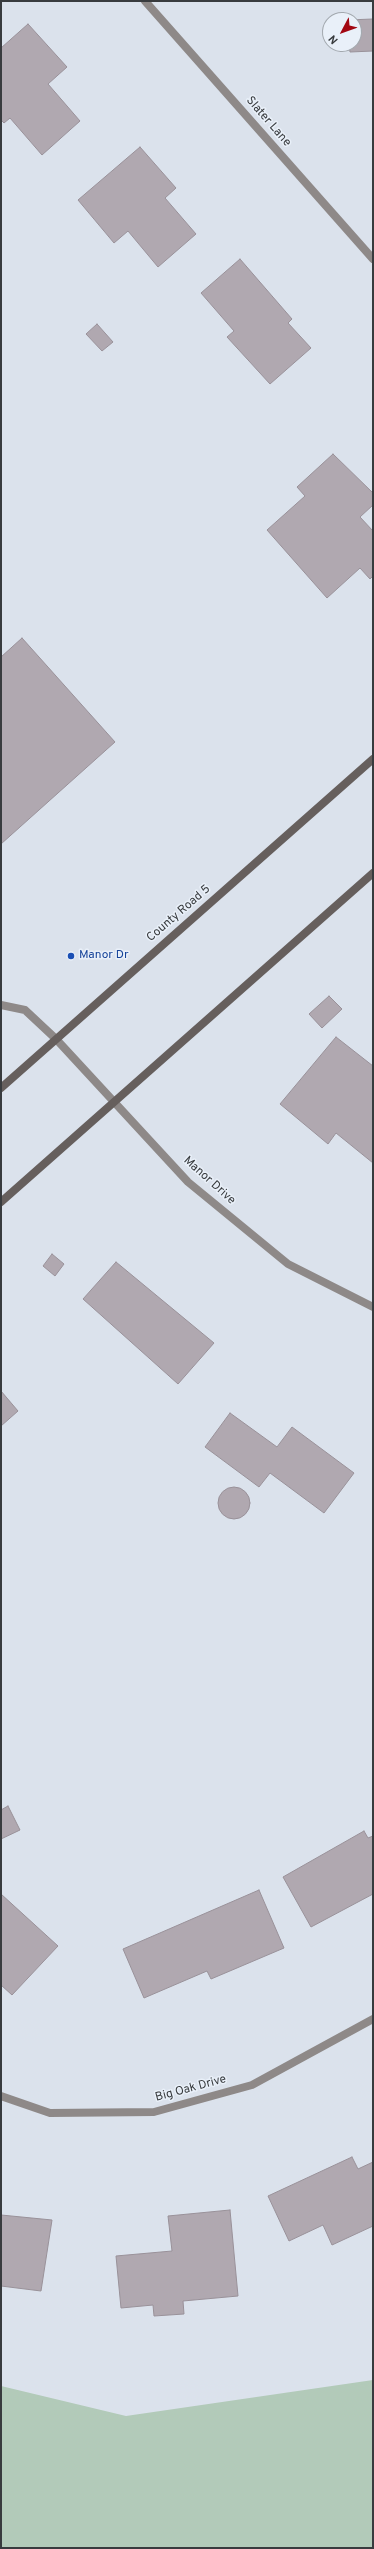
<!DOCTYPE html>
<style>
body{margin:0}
#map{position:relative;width:374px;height:2549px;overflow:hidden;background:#dbe2ec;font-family:Overpass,sans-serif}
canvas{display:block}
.frame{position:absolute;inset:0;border:2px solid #383b3e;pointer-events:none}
.north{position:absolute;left:322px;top:12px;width:40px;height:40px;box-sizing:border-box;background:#e9f0f9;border:1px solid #a2a8ae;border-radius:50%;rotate:229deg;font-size:11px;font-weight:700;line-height:16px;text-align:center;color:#383b3e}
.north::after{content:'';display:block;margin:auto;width:14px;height:18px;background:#a20712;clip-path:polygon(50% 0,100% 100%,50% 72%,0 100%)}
</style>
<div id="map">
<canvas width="374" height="2549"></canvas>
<div class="frame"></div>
<div class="north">N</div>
</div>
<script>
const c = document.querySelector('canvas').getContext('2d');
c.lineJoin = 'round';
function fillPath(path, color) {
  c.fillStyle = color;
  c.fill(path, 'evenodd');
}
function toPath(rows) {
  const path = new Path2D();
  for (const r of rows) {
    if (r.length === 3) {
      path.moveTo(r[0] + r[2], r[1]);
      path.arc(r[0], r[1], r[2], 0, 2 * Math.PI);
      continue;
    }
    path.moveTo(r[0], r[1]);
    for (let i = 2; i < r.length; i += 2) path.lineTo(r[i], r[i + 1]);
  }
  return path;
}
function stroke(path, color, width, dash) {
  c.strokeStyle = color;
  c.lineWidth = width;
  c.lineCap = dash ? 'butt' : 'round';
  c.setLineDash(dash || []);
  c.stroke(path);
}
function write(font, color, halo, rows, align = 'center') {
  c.font = font + ' Overpass,sans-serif';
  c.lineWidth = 3;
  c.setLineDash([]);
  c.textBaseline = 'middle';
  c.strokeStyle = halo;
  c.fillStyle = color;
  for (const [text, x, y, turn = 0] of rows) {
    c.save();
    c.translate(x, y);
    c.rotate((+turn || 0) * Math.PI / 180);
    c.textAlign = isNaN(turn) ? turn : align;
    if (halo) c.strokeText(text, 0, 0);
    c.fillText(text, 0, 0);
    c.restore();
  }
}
fillPath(toPath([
 [373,2380,373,2548,1,2548,1,2386,126,2416]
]), '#b2cab9');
const building = toPath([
 [373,19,373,51,350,52,349,44,354,44,354,20,348,20,373,19],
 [28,24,67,67,48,84,80,121,42,155,10,118,4,123,1,120,1,48,28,24],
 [140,147,176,188,165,198,196,234,158,267,128,231,114,243,78,200,140,147],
 [240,259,292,319,288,323,311,348,270,384,227,337,234,331,201,293,240,259],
 [97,324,113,342,102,351,86,334,97,324],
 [333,454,373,493,373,505,360,517,373,531,373,576,370,579,360,568,327,598,267,530,305,496,297,487,333,454],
 [22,638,115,742,1,844,1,657,22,638],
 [329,996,342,1009,322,1028,309,1014,329,996],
 [336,1037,373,1066,373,1163,336,1133,328,1144,280,1104,336,1037],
 [52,1254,64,1264,55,1276,43,1266,52,1254],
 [116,1262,214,1343,178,1384,83,1299,116,1262],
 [1,1391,18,1411,1,1426,1,1391],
 [230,1413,277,1447,292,1427,354,1473,324,1513,270,1473,259,1487,205,1447,230,1413],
 [234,1503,16],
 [8,1806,20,1830,1,1839,1,1810,8,1806],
 [364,1831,368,1838,373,1836,373,1894,311,1927,283,1877,364,1831],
 [259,1890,284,1948,211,1979,207,1971,144,1998,123,1949,259,1890],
 [1,1894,58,1946,12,1995,1,1985,1,1894],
 [352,2157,358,2169,373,2162,373,2226,332,2245,323,2225,289,2241,268,2196,352,2157],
 [230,2210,238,2296,183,2301,184,2314,154,2316,153,2305,121,2308,116,2256,172,2251,168,2216,230,2210],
 [1,2215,52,2220,41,2291,1,2286,1,2215]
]);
fillPath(building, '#b0a8b0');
stroke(building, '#999199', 1);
stroke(toPath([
 [1,1005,25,1010,56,1039]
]), '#8e8988', 8);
stroke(toPath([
 [145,1,373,259],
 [56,1039,188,1182,288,1264,373,1307],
 [1,2096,50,2113,154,2112,252,2085,373,2019]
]), '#8e8988', 8);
stroke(toPath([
 [1,1088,373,759],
 [1,1202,373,873]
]), '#665f5d', 8);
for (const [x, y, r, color] of [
 [71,956,4,"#1a4fb4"]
]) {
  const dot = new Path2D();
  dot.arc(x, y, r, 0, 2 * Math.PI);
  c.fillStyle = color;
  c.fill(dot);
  stroke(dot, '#e9f0f9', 1.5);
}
write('12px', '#383b3e', '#e9f0f9', [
 ["Slater Lane",268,122,49],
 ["County Road 5",179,914,-41],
 ["Manor Drive",209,1181,42],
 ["Big Oak Drive",191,2089,-15]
]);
write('12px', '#164399', '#e9f0f9', [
 ["Manor Dr",79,956]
], 'left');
</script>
